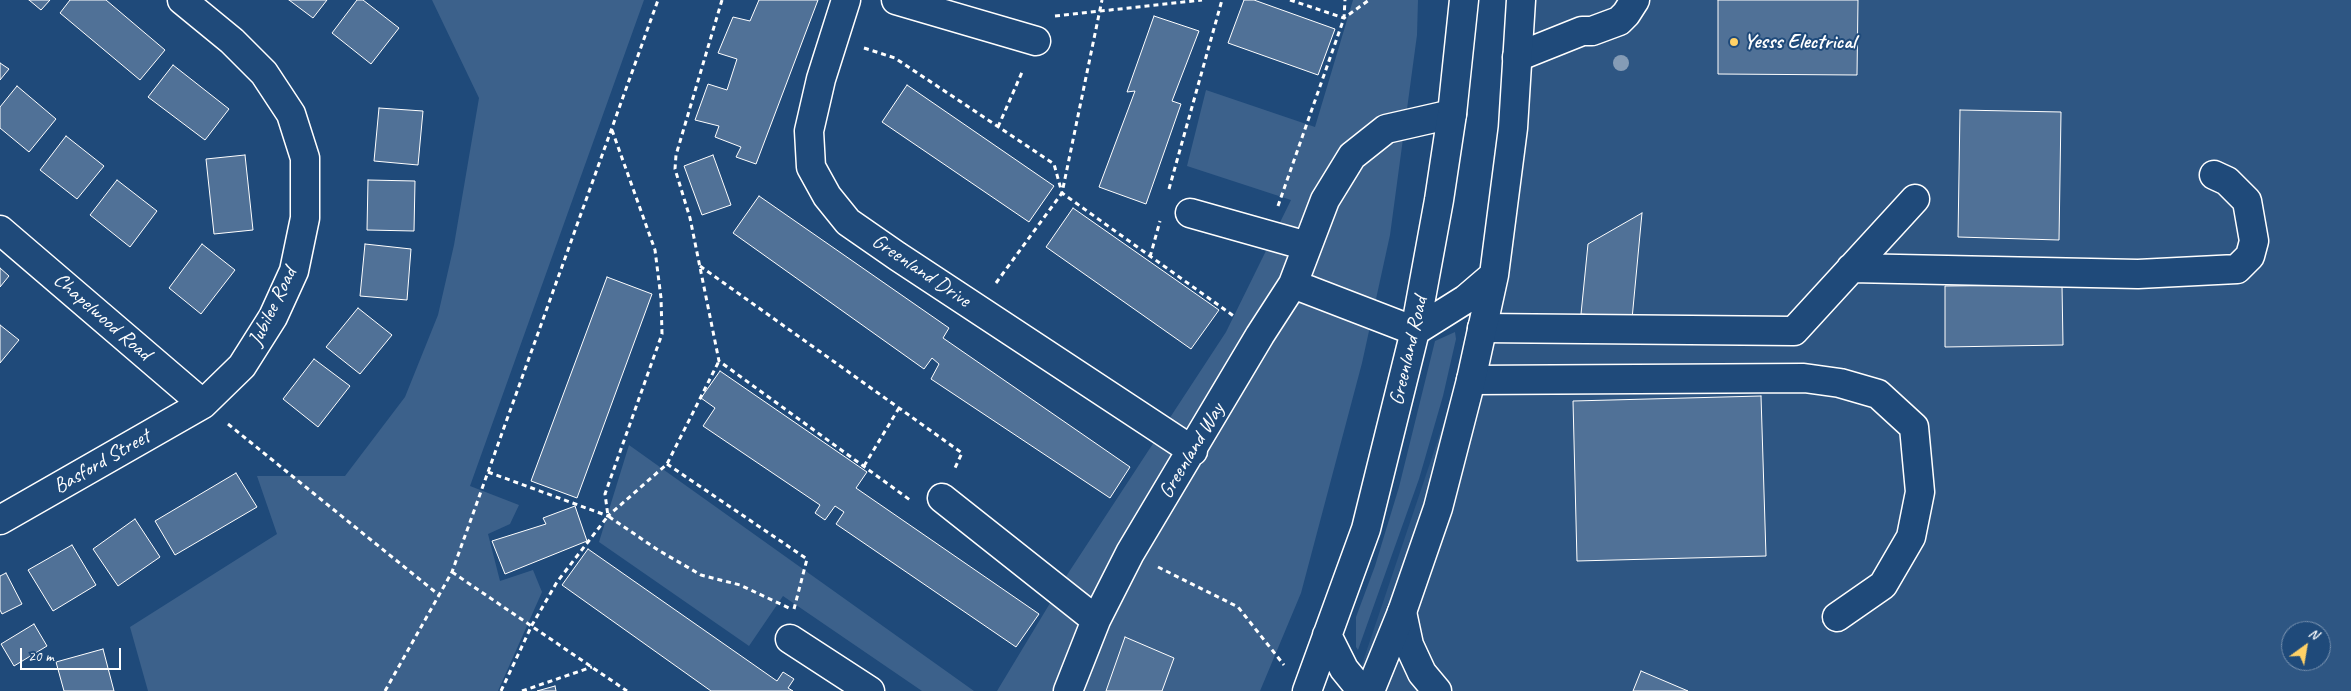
<!DOCTYPE html>
<style>
body{margin:0}
#map{position:relative;width:2351px;height:691px;overflow:hidden;background:#1f4a7a;font-family:Caveat,sans-serif}
canvas{display:block}
.north{position:absolute;left:2281px;top:621px;width:50px;height:50px;box-sizing:border-box;background:#1f4a7a;border:1px solid #7992af;border-radius:50%;rotate:32deg;font-size:14px;font-weight:700;line-height:20px;text-align:center;color:#fff}
.north::after{content:'';display:block;margin:auto;width:18px;height:22px;background:#ffd166;clip-path:polygon(50% 0,100% 100%,50% 72%,0 100%)}
.scale{position:absolute;left:20px;top:648px;width:101px;height:22px;box-sizing:border-box;border:2px solid #fff;border-top:0;padding-left:6px;font-size:15px;line-height:18px;white-space:nowrap;color:#fff;-webkit-text-stroke:4px #1f4a7a;paint-order:stroke}
</style>
<div id="map">
<canvas width="2351" height="691"></canvas>
<div class="north">N</div>
<div class="scale">20 m</div>
</div>
<script>
const c = document.querySelector('canvas').getContext('2d');
c.lineJoin = 'round';
function fillPath(path, color) {
  c.fillStyle = color;
  c.fill(path, 'evenodd');
}
function toPath(rows) {
  const path = new Path2D();
  for (const r of rows) {
    path.moveTo(r[0], r[1]);
    for (let i = 2; i < r.length; i += 2) path.lineTo(r[i], r[i + 1]);
  }
  return path;
}
function stroke(path, color, width, dash) {
  c.strokeStyle = color;
  c.lineWidth = width;
  c.lineCap = dash ? 'butt' : 'round';
  c.setLineDash(dash || []);
  c.stroke(path);
}
function write(font, color, halo, rows, align = 'center') {
  c.font = font + ' Caveat,sans-serif';
  c.lineWidth = 4;
  c.setLineDash([]);
  c.textBaseline = 'middle';
  c.strokeStyle = halo;
  c.fillStyle = color;
  for (const [text, x, y, turn = 0] of rows) {
    c.save();
    c.translate(x, y);
    c.rotate((+turn || 0) * Math.PI / 180);
    c.textAlign = isNaN(turn) ? turn : align;
    if (halo) c.strokeText(text, 0, 0);
    c.fillText(text, 0, 0);
    c.restore();
  }
}
fillPath(toPath([
 [1519,0,2351,0,2351,691,1353,691,1504,244],
 [2291,631,2321,631,2321,661,2291,661]
]), '#2e5683');
fillPath(toPath([
 [432,0,644,0,470,486,519,505,510,524,488,534,500,581,533,570,542,592,498,691,148,691,130,627,277,534,257,476,345,476,405,397,438,315,454,245,479,98],
 [1353,0,1418,0,1417,35,1390,235,1362,363,1301,593,1260,691,997,691,1067,575,1226,332,1291,200,1187,166,1206,90,1315,127],
 [1455,332,1456,339,1443,396,1419,479,1358,650,1356,647,1356,617,1375,566,1399,487,1435,341],
 [629,445,974,691,922,691,783,596,749,646,599,542]
]), '#3c618b');
const building = toPath([
 [29,0,50,0,41,10,29,0],
 [70,0,106,0,165,50,140,80,60,13,70,0],
 [289,0,327,0,313,18,289,0],
 [357,0,363,0,399,28,371,64,332,33,357,0],
 [759,0,818,0,756,164,736,157,741,147,715,137,719,126,695,120,708,84,727,90,737,59,718,53,733,17,750,21,759,0],
 [1244,0,1254,0,1335,29,1318,75,1228,43,1244,0],
 [1718,0,1858,0,1857,75,1718,74,1718,0],
 [1154,16,1199,31,1172,101,1181,104,1146,204,1099,187,1135,91,1127,92,1154,16],
 [0,63,9,69,0,80,0,63],
 [173,65,229,109,205,140,148,97,173,65],
 [907,85,1054,186,1029,222,882,122,907,85],
 [17,86,56,119,29,152,0,128,0,107,17,86],
 [379,108,423,111,418,165,374,161,379,108],
 [1960,110,2061,112,2059,240,1958,237,1960,110],
 [66,136,104,166,77,199,40,170,66,136],
 [245,155,253,230,214,234,206,159,245,155],
 [713,155,731,205,702,215,684,166,713,155],
 [117,180,157,211,130,247,90,215,117,180],
 [368,180,415,181,414,231,367,230,368,180],
 [759,196,949,328,943,338,1130,467,1110,498,931,379,939,364,932,358,924,369,733,233,759,196],
 [1073,208,1219,310,1191,349,1046,247,1073,208],
 [1642,213,1632,319,1581,314,1588,244,1642,213],
 [202,244,235,270,201,314,169,288,202,244],
 [365,244,411,249,407,300,360,296,365,244],
 [0,268,9,276,0,287,0,268],
 [607,277,652,294,577,498,531,481,607,277],
 [2062,285,2063,345,1945,347,1945,286,2062,285],
 [358,308,392,335,360,374,326,347,358,308],
 [0,325,19,340,0,363,0,325],
 [314,359,350,386,318,427,283,399,314,359],
 [720,371,867,472,856,488,1039,614,1016,647,836,524,844,512,835,506,825,520,815,513,820,505,703,426,715,408,701,398,720,371],
 [1761,396,1766,556,1577,561,1573,401,1761,396],
 [236,473,257,507,175,555,155,521,236,473],
 [575,506,587,541,505,574,492,541,546,524,543,518,575,506],
 [135,519,160,557,118,586,93,549,135,519],
 [72,545,96,585,53,611,28,570,72,545],
 [588,549,777,681,783,672,794,679,788,688,793,691,711,691,562,585,588,549],
 [6,573,22,604,2,614,0,610,0,576,6,573],
 [34,624,47,646,14,666,1,644,34,624],
 [1125,637,1174,658,1162,691,1106,691,1125,637],
 [103,649,114,691,64,691,56,662,103,649],
 [1641,671,1688,691,1633,691,1641,671],
 [555,686,556,691,537,691,555,686]
]);
fillPath(building, '#507197');
stroke(building, '#fff', 1);
const minor = toPath([
 [846,0,821,79,809,131,811,167,827,196,848,222,897,256,1193,451],
 [896,0,1036,41],
 [1517,57,1582,31,1592,31,1619,21,1626,14,1635,0],
 [1190,213,1307,246],
 [0,230,203,404],
 [1851,268,2138,274,2237,269,2250,256,2254,241,2247,201,2227,181,2214,175],
 [1293,284,1415,331],
 [1482,328,1794,331,1915,199],
 [1471,380,1804,378,1840,383,1878,394,1914,427,1920,492,1911,537,1883,585,1837,617],
 [942,498,1096,620],
 [0,520,203,404,242,366,273,317,294,271,305,218,305,158,291,114,264,73,232,41,182,0],
 [1402,612,1409,645,1422,673,1437,691],
 [790,639,870,691],
 [1068,691,1096,620,1130,553,1260,335,1293,284,1325,200,1352,156,1386,129,1452,114]
]);
const highway = toPath([
 [1415,331,1466,299,1494,275],
 [1327,635,1344,669,1362,691],
 [1307,691,1366,529,1415,331,1439,200,1452,114,1464,0],
 [1370,691,1402,612,1438,508,1471,380,1494,275,1513,128,1521,0]
]);
stroke(minor, '#fff', 31);
stroke(highway, '#fff', 31);
stroke(toPath([
 [722,0,676,155,675,169,690,218,719,361,910,500],
 [1290,0,1344,18,1369,0],
 [1055,16,1202,0],
 [864,48,895,58,1054,164,1062,193,1235,317],
 [998,127,1023,70],
 [612,130,655,250,661,298,662,334,605,494,608,516,658,550,701,575,740,585,789,608],
 [1169,189,1222,0],
 [1278,206,1344,18,1345,0],
 [1150,257,1160,221],
 [700,266,962,453,954,470],
 [996,283,1062,193,1102,0],
 [228,424,439,595],
 [667,464,807,559,794,609],
 [864,466,899,408],
 [488,472,608,516,667,464,719,361],
 [1158,567,1238,607,1284,665],
 [452,572,627,691],
 [385,691,452,572,658,0],
 [501,691,532,625,557,582,608,516],
 [522,691,592,667]
]), '#fff', 3, [5, 4]);
stroke(minor, '#1f4a7a', 28);
stroke(highway, '#1f4a7a', 28);
c.fillStyle = '#859cb6';
for (const [x, y] of [
 [1621,63]
]) {
  c.beginPath();
  c.arc(x, y, 8, 0, 2 * Math.PI);
  c.fill();
}
for (const [x, y, r, color] of [
 [1734,42,5,"#ffd166"]
]) {
  const dot = new Path2D();
  dot.arc(x, y, r, 0, 2 * Math.PI);
  c.fillStyle = color;
  c.fill(dot);
  stroke(dot, '#1f4a7a', 2);
}
write('bold 21px', '#fff', '#1f4a7a', [
 ["Yesss Electrical",1744,42]
], 'left');
write('21px', '#fff', '#1f4a7a', [
 ["Greenland Drive",921,271,34],
 ["Jubilee Road",273,307,-64],
 ["Chapelwood Road",102,317,41],
 ["Greenland Road",1409,351,-77],
 ["Greenland Way",1192,451,-59],
 ["Basford Street",102,462,-30]
]);
</script>
